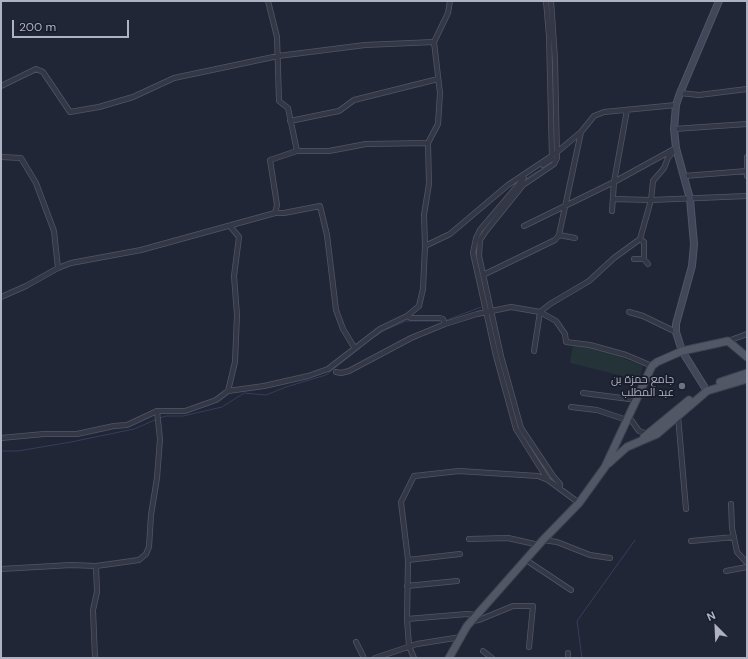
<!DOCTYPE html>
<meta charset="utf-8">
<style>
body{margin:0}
#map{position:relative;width:748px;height:659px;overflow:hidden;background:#202636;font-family:"DM Sans",sans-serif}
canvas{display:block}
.frame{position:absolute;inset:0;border:2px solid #aeb2c3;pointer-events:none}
.north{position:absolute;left:696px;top:607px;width:40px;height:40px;-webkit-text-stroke:3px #191d2b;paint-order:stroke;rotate:336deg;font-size:11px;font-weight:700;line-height:16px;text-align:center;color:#aeb2c3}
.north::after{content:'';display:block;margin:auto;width:14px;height:18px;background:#aeb2c3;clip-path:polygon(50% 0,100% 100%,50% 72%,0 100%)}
.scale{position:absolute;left:12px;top:20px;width:117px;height:18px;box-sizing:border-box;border:2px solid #aeb2c3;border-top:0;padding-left:5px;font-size:12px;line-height:14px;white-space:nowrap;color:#aeb2c3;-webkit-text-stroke:3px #191d2b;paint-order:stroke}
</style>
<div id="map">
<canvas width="748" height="659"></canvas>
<div class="frame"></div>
<div class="north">N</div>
<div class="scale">200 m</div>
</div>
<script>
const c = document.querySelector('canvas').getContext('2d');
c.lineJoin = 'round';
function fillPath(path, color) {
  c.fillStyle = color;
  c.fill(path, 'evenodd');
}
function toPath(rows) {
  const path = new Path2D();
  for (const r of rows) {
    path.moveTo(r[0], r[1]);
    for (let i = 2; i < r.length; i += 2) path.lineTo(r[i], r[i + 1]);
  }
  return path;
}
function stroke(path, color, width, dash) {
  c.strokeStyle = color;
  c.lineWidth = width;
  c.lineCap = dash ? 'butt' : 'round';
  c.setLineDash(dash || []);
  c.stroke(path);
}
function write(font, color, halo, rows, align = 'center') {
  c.font = font + ' "DM Sans",Cairo,sans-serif';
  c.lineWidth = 3.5;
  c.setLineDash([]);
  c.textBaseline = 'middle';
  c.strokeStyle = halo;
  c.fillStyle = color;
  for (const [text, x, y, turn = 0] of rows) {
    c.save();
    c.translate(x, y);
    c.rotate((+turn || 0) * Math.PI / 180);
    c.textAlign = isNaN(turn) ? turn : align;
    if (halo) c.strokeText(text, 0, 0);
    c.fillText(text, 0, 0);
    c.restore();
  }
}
fillPath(toPath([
 [573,345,591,348,620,357,643,366,639,380,570,363]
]), '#233338');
stroke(toPath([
 [552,43,552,82],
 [525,179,545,167],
 [480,235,490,221],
 [477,246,476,256,483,286],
 [447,320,481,307],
 [368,341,385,330,406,321,441,321],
 [498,351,499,357],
 [500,360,519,429],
 [160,418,166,416,183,416,222,407,244,393,266,395,286,387,326,375,360,348],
 [528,443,555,482],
 [1,451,18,451,71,442,134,429,157,419],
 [582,658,577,621,635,540]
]), '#353e5c', 1);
const minor = toPath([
 [551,1,555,59,557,158,554,164,523,185,486,231,480,240,479,256,501,356,521,428,553,476,560,484,560,489],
 [1,86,36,69,43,72,70,112,99,107,133,97,174,78,278,56,365,45,434,42,448,13,450,1],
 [680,93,699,95,747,89],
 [290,121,339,111,354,100,438,79],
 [674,129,747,124],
 [297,151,329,151,366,144,428,143],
 [1,157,21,158,36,183,54,231,58,268],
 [747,157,747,176],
 [543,165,552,159,549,36,546,1],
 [684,176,747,171],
 [524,178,480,230,476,238,473,253,496,356,516,429,548,480],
 [613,199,651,200,747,196],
 [612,211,614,182,627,110],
 [275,213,284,213,320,206,327,235,336,310,343,329,354,347],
 [524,226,614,182,676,148,668,158,664,168,653,181,651,200,640,239,614,258,589,281,550,304,540,312,534,351],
 [559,235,575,238],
 [640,239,644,242,644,259,648,264],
 [425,246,424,215,429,184,428,143,438,124,440,93,434,42],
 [634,259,644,259],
 [483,275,555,240,559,235,581,132],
 [1,297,26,286,58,268,71,263,141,250,275,213,277,205,270,160,297,151,288,108,279,101,277,37,268,1],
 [629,312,643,316,676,332],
 [407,316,411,318,440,318,443,319,445,324],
 [728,341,747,334],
 [336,372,341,373,349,371,411,338,445,324,477,314,511,307,540,312,556,321,565,334,566,342,590,345,626,355,652,366],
 [228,391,235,362,237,315,234,276,238,245,239,237,230,226],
 [583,393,637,400],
 [571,407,597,410,627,420],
 [678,416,686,509],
 [629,417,639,431,648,434],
 [1,438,44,434,77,434,114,426,127,425,157,411,185,411,216,400,228,391,264,386,308,376,328,369,380,329,407,316,419,306,423,289,425,246,450,234,508,185,556,153,581,132,594,116,604,112,676,105],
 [731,504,732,528,737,552,747,563],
 [469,539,508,538,539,545],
 [543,540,557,542,590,555,610,558],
 [691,541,734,537],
 [408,560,460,554],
 [526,560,571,590],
 [1,569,71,565,96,566,139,560,146,554,149,547,151,515,157,478,160,439,157,411],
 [726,571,747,567],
 [407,586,457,581],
 [407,619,467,614,477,615],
 [472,621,479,620,513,606,533,606,529,647],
 [356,642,364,658],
 [483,651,492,658],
 [95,658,93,610,97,592,96,566],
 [375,658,417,644,461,637],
 [414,658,409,646,407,619,408,560,401,502,414,476,459,471,538,476,548,480,579,503],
 [568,658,568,653]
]);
const secondary = toPath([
 [707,391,682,351,676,332,676,324,692,266,694,244,690,199,676,148,674,129,676,105,680,93,719,1]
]);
const primary = toPath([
 [720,382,747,373],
 [644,437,689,400],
 [608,464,627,447,657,434,707,391,747,379],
 [449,658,467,626,543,540,579,503,605,467,652,366,657,362,682,351,728,341,747,357]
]);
stroke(minor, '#515564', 6);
stroke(secondary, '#515564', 8);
stroke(primary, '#3d4150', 9);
stroke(minor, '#343846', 4.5);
stroke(secondary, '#424659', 6);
stroke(primary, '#525766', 7);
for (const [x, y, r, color] of [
 [682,386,4,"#6b7280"]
]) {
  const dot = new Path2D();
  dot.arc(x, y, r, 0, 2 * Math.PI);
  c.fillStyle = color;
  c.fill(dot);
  stroke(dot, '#191d2b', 1.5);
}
write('11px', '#aeb2c3', '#191d2b', [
 ["جامع حمزة بن",674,380],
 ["عبد المطلب",674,393]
], 'right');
</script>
